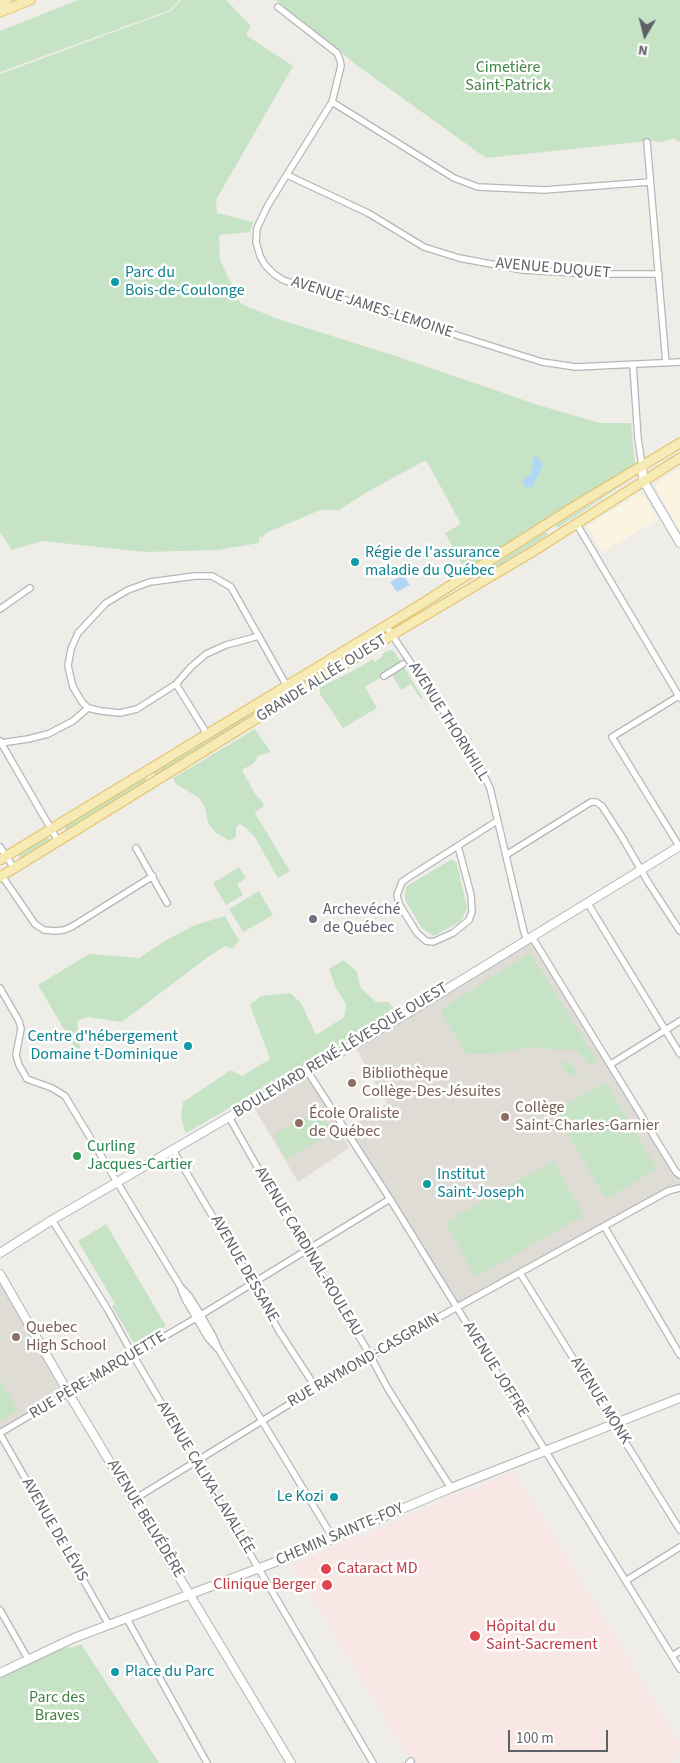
<!DOCTYPE html>
<meta charset="utf-8">
<style>
body{margin:0}
#map{position:relative;width:680px;height:1763px;overflow:hidden;background:#efede7;font-family:"Source Sans 3",sans-serif}
canvas{display:block}
.north{position:absolute;left:620px;top:10px;width:50px;height:50px;-webkit-text-stroke:4px #fff;paint-order:stroke;rotate:188deg;font-size:14px;font-weight:700;line-height:20px;text-align:center;color:#5e6165}
.north::after{content:'';display:block;margin:auto;width:18px;height:22px;background:#5e6165;clip-path:polygon(50% 0,100% 100%,50% 72%,0 100%)}
.scale{position:absolute;left:508px;top:1730px;width:100px;height:22px;box-sizing:border-box;border:2px solid #5e6165;border-top:0;padding-left:6px;font-size:15px;line-height:18px;white-space:nowrap;color:#5e6165;-webkit-text-stroke:4px #fff;paint-order:stroke}
</style>
<div id="map">
<canvas width="680" height="1763"></canvas>
<div class="north">N</div>
<div class="scale">100 m</div>
</div>
<script>
const c = document.querySelector('canvas').getContext('2d');
c.lineJoin = 'round';
function fillPath(path, color) {
  c.fillStyle = color;
  c.fill(path, 'evenodd');
}
function toPath(rows) {
  const path = new Path2D();
  for (const r of rows) {
    path.moveTo(r[0], r[1]);
    for (let i = 2; i < r.length; i += 2) path.lineTo(r[i], r[i + 1]);
  }
  return path;
}
function stroke(path, color, width, dash) {
  c.strokeStyle = color;
  c.lineWidth = width;
  c.lineCap = dash ? 'butt' : 'round';
  c.setLineDash(dash || []);
  c.stroke(path);
}
function write(font, color, halo, rows, align = 'center') {
  c.font = font + ' "Source Sans 3",sans-serif';
  c.lineWidth = 5;
  c.setLineDash([]);
  c.textBaseline = 'middle';
  c.strokeStyle = halo;
  c.fillStyle = color;
  for (const [text, x, y, turn = 0] of rows) {
    c.save();
    c.translate(x, y);
    c.rotate((+turn || 0) * Math.PI / 180);
    c.textAlign = isNaN(turn) ? turn : align;
    if (halo) c.strokeText(text, 0, 0);
    c.fillText(text, 0, 0);
    c.restore();
  }
}
fillPath(toPath([
 [680,469,680,531,656,488,656,483],
 [639,494,644,496,658,520,602,552,587,526]
]), '#faf4e0');
fillPath(toPath([
 [532,937,680,1175,680,1188,668,1191,457,1308,345,1130,387,1104,354,1045],
 [308,1072,349,1148,298,1182,252,1104],
 [0,1274,60,1390,60,1393,0,1432]
]), '#dedcd5');
fillPath(toPath([
 [514,1471,680,1743,680,1751,671,1763,412,1763,292,1565]
]), '#f9e7e6');
fillPath(toPath([
 [78,0,179,0,170,10,0,72,0,31],
 [181,0,226,0,251,26,246,35,293,66,216,200,217,213,253,222,250,232,219,235,220,260,241,304,278,319,396,356,538,405,600,423,631,423,635,464,465,570,445,533,461,524,426,460,369,491,339,510,320,510,266,533,262,538,260,536,259,543,218,550,145,552,42,541,12,550,0,532,0,74,171,11],
 [276,0,680,0,680,142,673,138,663,142,649,141,486,158,359,67],
 [631,479,559,527,556,527,556,525],
 [544,532,547,533,547,535,478,580,477,578,491,567],
 [358,648,359,649,316,680,297,690,296,689,297,685],
 [390,650,394,651,423,698,421,699,411,684,401,690,390,671,365,687,377,708,343,728,320,694,320,687,353,671,373,659,375,662,383,656,382,654],
 [282,695,251,715,234,729,155,777,154,776,154,772],
 [255,729,271,752,258,756,254,763,242,770,255,794,261,800,264,806,255,812,256,815,290,871,278,878,254,836,245,827,240,824,236,827,236,837,230,841,216,833,208,823,205,807,199,798,176,784,173,778],
 [143,778,146,778,147,782,67,831,65,830,65,826],
 [47,838,50,839,50,841,22,860,20,860,19,854],
 [452,859,457,863,467,908,461,921,434,936,422,928,405,900,405,892,407,886],
 [239,867,246,878,237,884,243,895,226,905,213,883],
 [259,891,273,915,243,932,229,909],
 [225,916,239,941,232,949,225,946,208,957,122,1022,88,1017,77,1021,81,1058,38,985,89,954,139,958,168,939,195,925],
 [530,953,598,1061,590,1066,577,1051,572,1049,560,1050,530,1047,492,1054,466,1054,441,1012,443,1008],
 [344,960,357,972,360,987,376,1002,389,1002,396,1012,186,1133,184,1129,181,1115,183,1102,231,1070,242,1076,270,1059,250,1005,261,996,290,993,301,1003,316,1035,344,1017,346,1004,335,986,329,969],
 [568,1061,578,1074,577,1076,565,1072,562,1065,564,1062],
 [605,1082,657,1169,606,1199,554,1112],
 [319,1109,333,1133,287,1159,273,1135],
 [553,1161,584,1215,476,1277,445,1223],
 [106,1224,166,1326,135,1345,112,1306,115,1304,78,1241],
 [0,1380,18,1410,0,1421],
 [81,1644,159,1763,0,1763,0,1673,47,1650,75,1647]
]), '#c7e3c6');
fillPath(toPath([
 [533,457,538,457,543,465,533,487,525,487,523,485,523,481,532,472],
 [403,575,410,585,397,592,390,582]
]), '#b0d7f5');
const street = toPath([
 [278,7,337,53,340,60,341,66,332,102,268,205,257,228,256,242,260,256,265,265,274,274,283,280,298,285,542,362,576,367,680,362],
 [332,102,454,178,478,187,544,190,650,182],
 [647,142,666,363],
 [287,175,368,213,424,247,459,258,523,270,558,272,594,274,659,274],
 [633,365,638,439,642,465],
 [576,523,680,698],
 [0,609,30,588],
 [386,626,478,763,490,788,524,932,527,940],
 [384,676,403,664],
 [176,684,207,734],
 [88,708,82,702,73,687,68,666,71,649,78,633,106,603,128,590,150,582,195,576,212,576,231,587,293,697],
 [88,708,101,711,120,713,137,709,176,684,191,667,206,654,226,645,259,636],
 [0,741,58,841],
 [1,743,28,739,48,734,73,721,88,708],
 [458,846,471,895,472,912,469,920,453,933,433,942,426,941,417,933,399,904,397,895,402,882,409,877,497,821],
 [679,846,612,737,679,696],
 [0,847,14,868],
 [136,848,167,903],
 [506,855,591,802,596,802,602,806,622,837,648,882,680,931],
 [2,876,35,924,44,930,55,931,64,930,73,926,153,876],
 [587,902,680,1054],
 [532,937,676,1172,680,1175],
 [0,988,19,1021,21,1029,16,1055,19,1065,27,1079,52,1088,65,1096,180,1286,189,1296,201,1315,213,1336,219,1350],
 [611,1064,680,1021],
 [308,1072,390,1199,680,1669],
 [229,1117,268,1186,366,1348,388,1389,451,1488],
 [173,1150,253,1284,279,1331,316,1388],
 [52,1220,108,1310,133,1355,373,1763],
 [604,1226,680,1355],
 [520,1273,680,1530],
 [181,1289,185,1299,208,1338,219,1350,333,1538],
 [201,1315,390,1199],
 [0,1433,196,1318],
 [0,1434,109,1625],
 [133,1500,350,1367,371,1356,423,1326,668,1191,680,1188],
 [627,1580,680,1547],
 [0,1610,28,1659],
 [127,1619,207,1763],
 [672,1656,680,1651],
 [409,1763,411,1761]
]);
const secondary = toPath([
 [642,465,643,480,680,543],
 [0,1253,52,1220,408,1013,680,846],
 [0,1274,69,1394,291,1763],
 [0,1673,74,1638,294,1555,451,1488,680,1398]
]);
const primary = toPath([
 [0,3,7,0],
 [0,12,30,0],
 [0,860,420,605,572,508,680,443],
 [0,877,392,635,532,552,680,458]
]);
stroke(street, '#b4b6ba', 8);
stroke(secondary, '#b3b5ba', 10);
stroke(primary, '#e2c06d', 11);
stroke(street, '#fff', 5.5);
stroke(secondary, '#fff', 8);
stroke(primary, '#f6ebb5', 9);
for (const [x, y, r, color] of [
 [115,282,5,"#0f9aa8"],
 [355,562,5,"#0f9aa8"],
 [313,919,5,"#6b7280"],
 [188,1046,5,"#0f9aa8"],
 [352,1083,5,"#8d6e63"],
 [505,1117,5,"#8d6e63"],
 [299,1123,5,"#8d6e63"],
 [77,1156,5,"#2e9e5b"],
 [427,1184,5,"#0f9aa8"],
 [16,1337,5,"#8d6e63"],
 [334,1497,5,"#0f9aa8"],
 [326,1569,6,"#e0444e"],
 [327,1585,6,"#e0444e"],
 [475,1636,6,"#e0444e"],
 [115,1672,5,"#0f9aa8"]
]) {
  const dot = new Path2D();
  dot.arc(x, y, r, 0, 2 * Math.PI);
  c.fillStyle = color;
  c.fill(dot);
  stroke(dot, '#fff', 2);
}
write('16px', '#408243', '#fff', [
 ["Cimetière",508,68],
 ["Saint-Patrick",508,86],
 ["Parc des",57,1698],
 ["Braves",57,1716]
]);
write('16px', '#5e6165', '#fff', [
 ["AVENUE DUQUET",553,269,5],
 ["AVENUE JAMES-LEMOINE",372,308,18],
 ["GRANDE ALLÉE OUEST",322,679,-32],
 ["AVENUE THORNHILL",448,722,58],
 ["BOULEVARD RENÉ-LÉVESQUE OUEST",341,1051,-31],
 ["AVENUE CARDINAL-ROULEAU",308,1252,59],
 ["AVENUE DESSANE",244,1269,60],
 ["RUE RAYMOND-CASGRAIN",364,1361,-30],
 ["AVENUE JOFFRE",495,1370,58],
 ["RUE PÈRE-MARQUETTE",98,1376,-31],
 ["AVENUE MONK",600,1401,58],
 ["AVENUE CALIXA-LAVALLÉE",205,1478,59],
 ["AVENUE BELVÉDÈRE",145,1519,59],
 ["AVENUE DE LÉVIS",54,1530,60],
 ["CHEMIN SAINTE-FOY",340,1535,-23]
]);
write('16px', '#0d838f', '#fff', [
 ["Parc du",125,273],
 ["Bois-de-Coulonge",125,291],
 ["Régie de l'assurance",365,553],
 ["maladie du Québec",365,571],
 ["Centre d'hébergement",178,1037,"right"],
 ["Domaine t-Dominique",178,1055,"right"],
 ["Institut",437,1175],
 ["Saint-Joseph",437,1193],
 ["Le Kozi",324,1497,"right"],
 ["Place du Parc",125,1672]
], 'left');
write('16px', '#5b616d', '#fff', [
 ["Archevéché",323,910],
 ["de Québec",323,928]
], 'left');
write('16px', '#785e54', '#fff', [
 ["Bibliothèque",362,1074],
 ["Collège-Des-Jésuites",362,1092],
 ["Collège",515,1108],
 ["Saint-Charles-Garnier",515,1126],
 ["École Oraliste",309,1114],
 ["de Québec",309,1132],
 ["Quebec",26,1328],
 ["High School",26,1346]
], 'left');
write('16px', '#27864d', '#fff', [
 ["Curling",87,1147],
 ["Jacques-Cartier",87,1165]
], 'left');
write('16px', '#be3a42', '#fff', [
 ["Cataract MD",337,1569],
 ["Clinique Berger",316,1585,"right"],
 ["Hôpital du",486,1627],
 ["Saint-Sacrement",486,1645]
], 'left');
</script>
